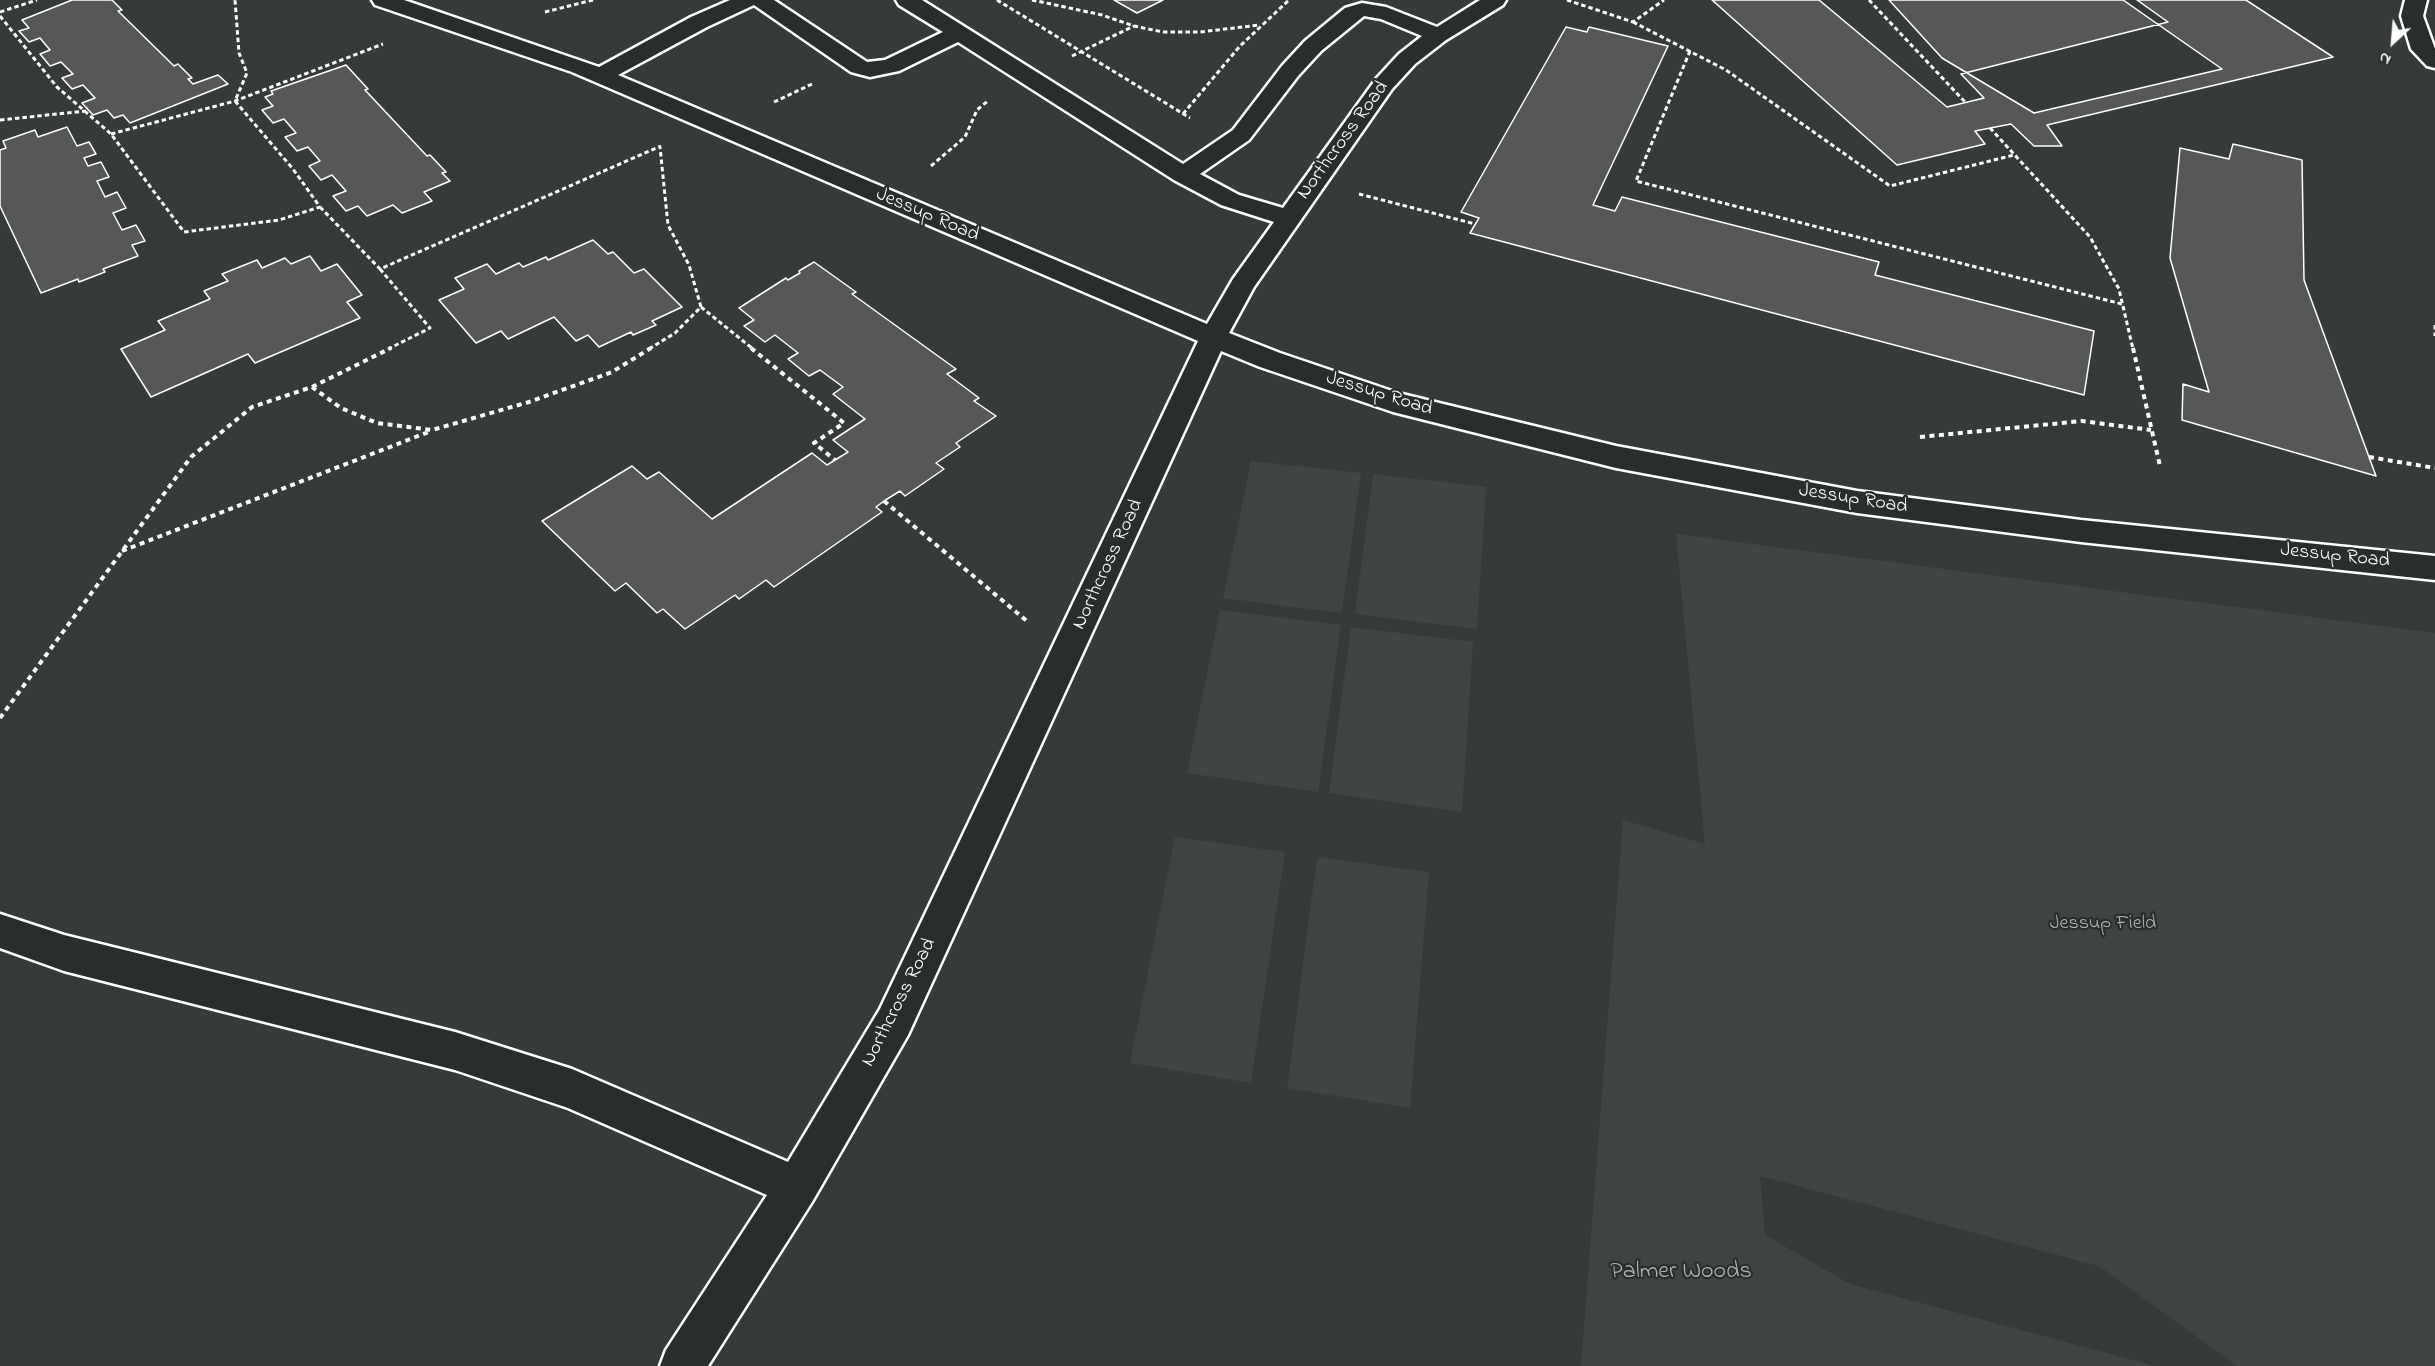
<!DOCTYPE html>
<style>
body{margin:0}
#map{position:relative;width:2435px;height:1366px;overflow:hidden;background:#2a2d2e;font-family:"Indie Flower",sans-serif}
canvas{display:block}
.north{position:absolute;left:2363px;top:12px;width:60px;height:60px;-webkit-text-stroke:4px #2a2d2e;paint-order:stroke;rotate:206deg;font-size:16px;font-weight:700;line-height:24px;text-align:center;color:#fff}
.north::after{content:'';display:block;margin:auto;width:21px;height:27px;background:#fff;clip-path:polygon(50% 0,100% 100%,50% 72%,0 100%)}
</style>
<div id="map">
<canvas width="2435" height="1366"></canvas>
<div class="north">N</div>
</div>
<script>
const c = document.querySelector('canvas').getContext('2d');
c.lineJoin = 'round';
function fillPath(path, color) {
  c.fillStyle = color;
  c.fill(path, 'evenodd');
}
function toPath(rows) {
  const path = new Path2D();
  for (const r of rows) {
    path.moveTo(r[0], r[1]);
    for (let i = 2; i < r.length; i += 2) path.lineTo(r[i], r[i + 1]);
  }
  return path;
}
function stroke(path, color, width, dash) {
  c.strokeStyle = color;
  c.lineWidth = width;
  c.lineCap = dash ? 'butt' : 'round';
  c.setLineDash(dash || []);
  c.stroke(path);
}
function write(font, color, halo, rows, align = 'center') {
  c.font = font + ' "Indie Flower",sans-serif';
  c.lineWidth = 4.5;
  c.setLineDash([]);
  c.textBaseline = 'middle';
  c.strokeStyle = halo;
  c.fillStyle = color;
  for (const [text, x, y, turn = 0] of rows) {
    c.save();
    c.translate(x, y);
    c.rotate((+turn || 0) * Math.PI / 180);
    c.textAlign = isNaN(turn) ? turn : align;
    if (halo) c.strokeText(text, 0, 0);
    c.fillText(text, 0, 0);
    c.restore();
  }
}
fillPath(toPath([
 [0,0,2435,0,2435,1366,0,1366]
]), '#373a3b');
fillPath(toPath([
 [1251,461,1361,473,1342,613,1223,598],
 [1373,474,1486,487,1477,629,1355,614],
 [1676,534,2435,633,2435,1366,2237,1366,2099,1266,1760,1176,1765,1235,1850,1284,2155,1366,1581,1366,1623,820,1705,844],
 [1220,610,1341,625,1318,792,1187,773],
 [1351,627,1473,642,1462,812,1329,793],
 [1175,837,1285,852,1251,1083,1130,1063],
 [1317,857,1429,872,1410,1108,1287,1088]
]), '#414445');
const building = toPath([
 [72,0,112,0,122,10,118,11,174,66,178,64,192,78,188,79,193,84,218,75,228,84,130,123,123,115,114,118,107,110,93,115,82,103,95,98,83,85,72,89,62,78,73,74,61,62,50,66,40,54,50,50,40,38,29,42,19,31,29,28,22,20,72,0],
 [1114,0,1163,0,1137,13,1114,0],
 [1712,0,1819,0,1947,107,1984,98,1961,74,2168,22,2137,0,2246,0,2333,57,2047,125,2062,146,2034,146,2011,124,1975,131,1985,144,1897,165,1712,0],
 [1889,0,2123,0,2222,69,2034,113,1942,58,1889,0],
 [1566,27,1587,32,1589,27,1668,46,1593,205,1615,211,1622,197,1879,262,1875,275,2094,331,2084,395,1470,233,1479,218,1461,212,1566,27],
 [346,65,368,89,365,90,427,156,430,155,446,172,442,173,450,181,424,192,432,201,402,213,393,205,367,216,358,206,346,211,333,196,346,191,332,175,321,180,309,166,320,161,308,147,297,151,285,137,296,133,284,119,273,123,262,110,273,106,265,97,273,94,271,91,346,65],
 [67,127,77,146,89,142,96,154,84,158,88,166,101,162,109,177,97,181,105,197,117,192,126,208,113,213,122,230,136,225,145,241,132,245,138,256,103,269,105,272,79,282,78,279,41,293,0,206,0,150,6,148,3,141,35,130,38,137,67,127],
 [2233,144,2302,160,2304,280,2376,476,2182,420,2183,384,2209,392,2170,258,2180,148,2229,159,2233,144],
 [593,240,608,254,613,252,634,273,644,269,682,307,652,321,656,325,633,335,631,332,599,347,588,335,576,341,554,317,508,339,501,331,476,343,439,300,464,289,455,278,487,264,496,274,519,263,523,267,546,257,548,260,593,240],
 [310,256,321,271,337,264,362,295,347,302,360,318,255,363,248,354,151,397,121,349,165,330,158,321,210,299,204,291,228,281,222,274,257,260,262,268,285,258,291,264,310,256],
 [814,262,856,292,852,294,956,369,947,374,979,398,974,401,996,416,956,443,960,447,936,463,944,469,905,496,900,491,884,501,876,507,882,512,774,587,766,580,739,599,735,595,685,629,663,609,657,613,626,583,615,591,542,521,632,466,647,479,659,472,712,519,812,453,827,465,848,452,833,440,865,419,833,394,843,387,820,370,809,376,788,359,798,353,775,335,765,342,744,326,754,320,739,308,786,278,788,280,800,273,799,271,814,262]
]);
fillPath(building, '#555758');
stroke(building, '#fff', 1.5);
const minor = toPath([
 [372,0,404,0,599,67,691,17,730,0,774,0,867,62,885,60,943,32,899,5,896,0,922,0,1183,164,1233,130,1282,66,1305,41,1345,8,1362,3,1386,7,1437,27,1480,0,1506,0,1503,5,1446,40,1415,64,1392,89,1254,287,1229,333,1280,353,1398,393,1616,446,1857,491,2081,520,2435,556,2435,580,2081,542,1857,513,1616,468,1393,412,1260,367,1221,351,908,1035,812,1202,708,1366,660,1366,666,1350,767,1195,568,1108,455,1070,64,971,0,948,0,914,64,935,455,1032,572,1069,788,1162,880,1009,1198,341,572,72,375,5,372,0],
 [754,5,851,72,870,77,899,71,958,42,1174,180,1221,205,1274,222,1233,279,1207,324,618,75,707,27,754,5],
 [1364,16,1381,19,1422,36,1399,54,1376,79,1283,208,1239,195,1200,174,1249,140,1298,76,1321,51,1364,16],
 [2405,0,2427,0,2423,16,2435,49,2435,68,2427,66,2411,49,2401,16,2405,0]
]);
stroke(minor, '#fff', 5);
stroke(toPath([
 [997,0,1190,118],
 [1032,0,1102,15,1134,26,1163,32,1200,32,1260,25],
 [1567,0,1633,22,1664,0],
 [1869,0,1965,102],
 [0,12,37,0],
 [545,12,593,0],
 [0,16,57,87,111,134,184,232,279,220,320,207,293,169,235,101,247,73,239,53,235,0],
 [1633,22,1726,70,1890,186,2014,155],
 [1690,51,1636,181,2122,304],
 [1072,56,1134,26],
 [774,102,812,84],
 [1183,114,1240,46,1289,0],
 [0,120,86,111],
 [1990,128,2090,237,2119,289,2133,349],
 [111,134,235,101,383,44],
 [931,166,965,137,977,110,989,100],
 [1359,194,1475,224],
 [320,207,380,269,661,146],
 [380,269,430,328,388,349],
 [701,307,753,349],
 [2435,325,2435,336],
 [649,349,675,333,701,307,689,265,668,225,660,147]
]), '#fff', 3, [4.5, 3]);
stroke(toPath([
 [751,348,844,423,814,443,835,460],
 [2133,348,2160,466],
 [312,387,391,348],
 [1920,437,2082,421,2151,430],
 [2369,457,2435,468],
 [884,501,1028,622],
 [122,551,431,431],
 [0,718,191,457,252,407,312,387,341,408,377,423,432,430,529,402,612,372,651,348]
]), '#fff', 4, [5, 4.5]);
fillPath(minor, '#2a2d2e');
write('20px', '#fff', '#2a2d2e', [
 ["Northcross Road",1344,141,-54],
 ["Jessup Road",927,216,23],
 ["Jessup Road",1379,395,17],
 ["Jessup Road",1853,500,9],
 ["Jessup Road",2335,557,6],
 ["Northcross Road",1109,565,-65],
 ["Northcross Road",900,1003,-63]
]);
write('20px', '#b3b4b5', '#2a2d2e', [
 ["Jessup Field",2103,925]
]);
write('24px', '#b3b4b5', '#2a2d2e', [
 ["Palmer Woods",1681,1273]
]);
</script>
